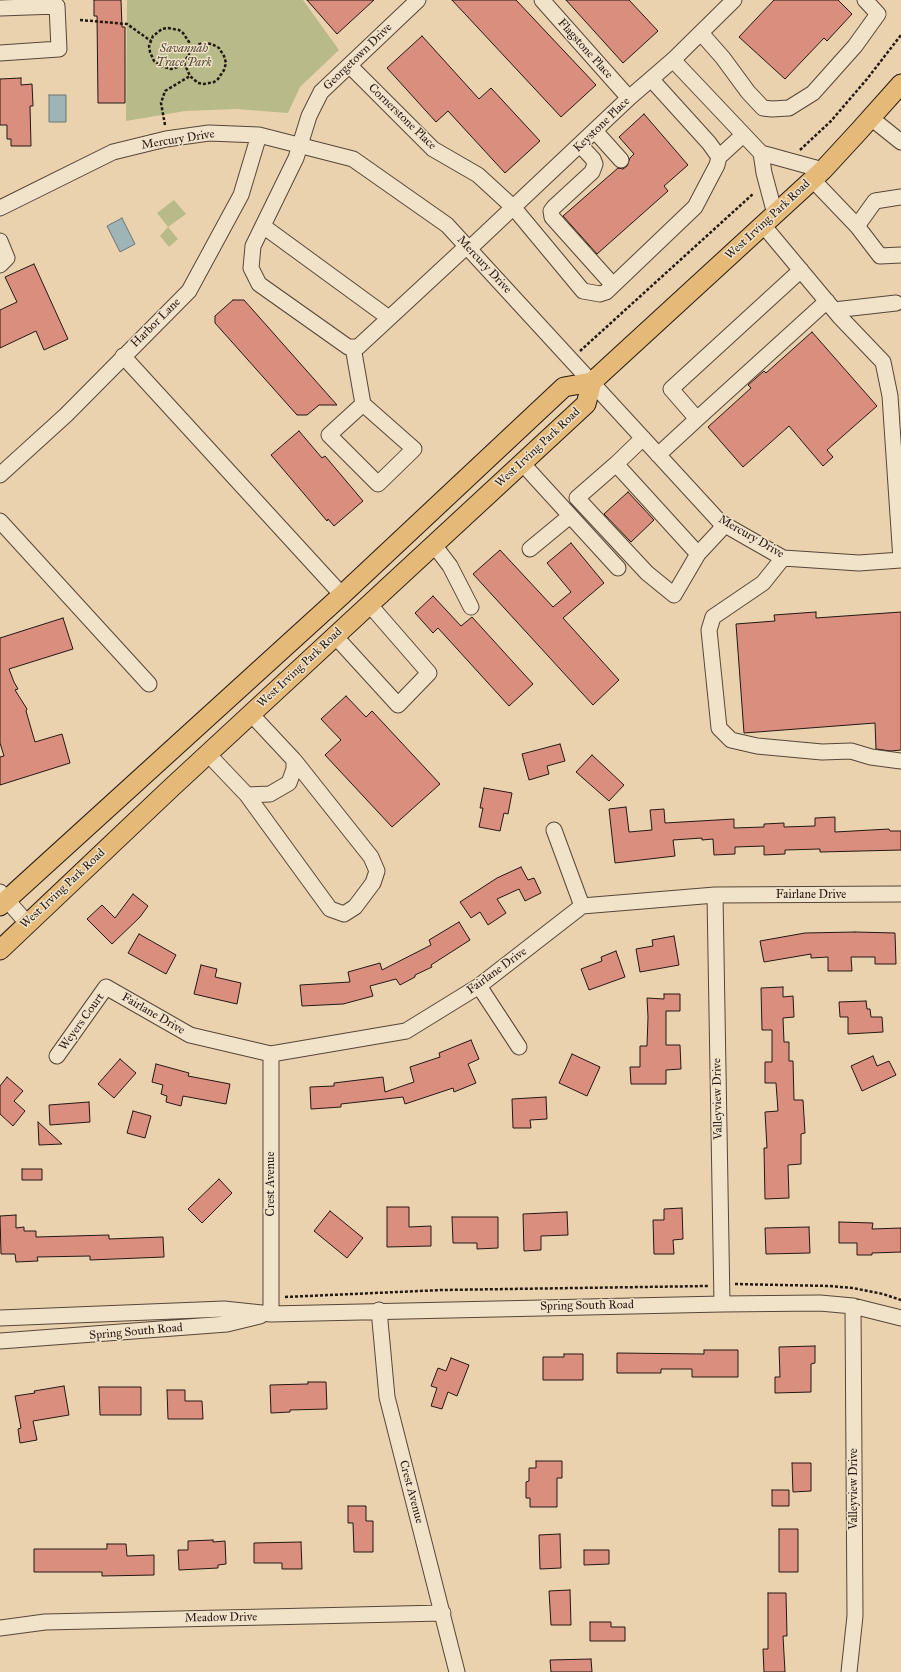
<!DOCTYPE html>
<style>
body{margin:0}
canvas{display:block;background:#ead2ae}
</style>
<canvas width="901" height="1672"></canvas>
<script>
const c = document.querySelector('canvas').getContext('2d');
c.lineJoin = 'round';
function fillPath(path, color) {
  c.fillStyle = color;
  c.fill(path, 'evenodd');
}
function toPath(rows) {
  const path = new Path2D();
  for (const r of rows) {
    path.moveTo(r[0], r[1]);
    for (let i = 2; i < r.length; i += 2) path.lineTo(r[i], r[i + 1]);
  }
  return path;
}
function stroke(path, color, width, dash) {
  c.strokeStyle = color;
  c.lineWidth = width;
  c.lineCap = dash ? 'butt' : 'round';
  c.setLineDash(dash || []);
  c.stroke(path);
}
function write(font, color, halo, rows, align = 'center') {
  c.font = font + ' "IM FELL Great Primer",serif';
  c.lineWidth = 3;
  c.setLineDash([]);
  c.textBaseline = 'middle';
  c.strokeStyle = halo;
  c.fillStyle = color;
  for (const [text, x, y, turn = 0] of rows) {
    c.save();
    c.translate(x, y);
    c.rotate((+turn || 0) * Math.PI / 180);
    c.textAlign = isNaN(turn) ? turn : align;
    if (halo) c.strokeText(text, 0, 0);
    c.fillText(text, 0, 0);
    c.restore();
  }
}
fillPath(toPath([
 [127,0,303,0,339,50,300,87,288,113,236,109,185,111,126,121],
 [174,200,186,214,168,227,178,239,169,247,160,236,168,227,157,213]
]), '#b8bb89');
const water = toPath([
 [49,95,66,95,66,122,49,122,49,95],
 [122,218,135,244,120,252,107,226,122,218]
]);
fillPath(water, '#9eb4b6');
stroke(water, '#6d7674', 1);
const building = toPath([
 [94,0,121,0,122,27,125,27,125,103,98,103,97,16,94,16,94,0],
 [307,0,374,0,337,34,307,0],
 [452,0,516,0,596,85,561,117,452,0],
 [566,0,629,0,658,31,623,63,566,0],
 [774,0,838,0,852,14,827,41,824,38,785,79,739,37,774,0],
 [422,36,479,99,491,88,540,141,505,173,448,111,436,122,387,68,422,36],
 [21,78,21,85,32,84,33,106,30,106,31,146,11,146,11,139,7,139,7,125,0,125,0,79,21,78],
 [644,114,688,165,664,186,668,191,597,254,563,216,618,168,623,169,627,166,630,158,634,154,619,137,644,114],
 [34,264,68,339,44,350,36,331,0,348,0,310,17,302,5,277,34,264],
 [233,300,244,300,337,405,319,405,307,415,297,415,215,323,215,316,233,300],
 [812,332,877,406,827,450,833,457,823,466,789,426,743,467,708,427,751,388,748,385,764,371,766,373,812,332],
 [299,431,322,458,325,456,363,501,334,526,328,519,327,521,271,455,299,431],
 [628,492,654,520,631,542,604,514,628,492],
 [571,543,604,583,563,618,619,680,593,705,473,574,500,550,553,607,571,592,547,563,571,543],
 [433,596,461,626,472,617,533,684,509,706,438,628,433,633,415,613,433,596],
 [816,612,816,618,901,612,901,750,891,751,876,749,875,723,744,733,736,624,775,621,774,615,816,612],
 [63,618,73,649,9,669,14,682,18,689,15,690,27,709,26,711,35,742,62,734,70,763,0,785,0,757,4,756,0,743,0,638,63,618],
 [346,696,366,717,372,711,440,784,392,827,325,755,341,740,321,719,346,696],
 [560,744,565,761,547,766,549,774,529,780,522,754,560,744],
 [592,755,624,785,609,801,576,772,592,755],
 [484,788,512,793,508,814,504,813,500,831,479,827,483,808,480,808,484,788],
 [626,807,629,832,652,830,650,810,664,809,665,823,734,819,734,828,764,827,764,824,784,823,784,827,815,826,815,818,835,817,835,832,889,829,890,831,901,831,901,850,820,852,820,849,785,850,785,854,764,855,764,846,735,847,735,854,714,855,713,839,702,840,702,838,673,840,675,856,615,863,609,809,626,807],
 [521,867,528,880,534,878,541,893,525,901,519,889,497,899,506,913,488,925,480,912,471,918,460,902,497,878,521,867],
 [133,894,148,906,140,917,112,944,87,919,102,905,115,918,133,894],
 [459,922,470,940,431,965,432,967,415,975,415,977,400,985,396,979,370,986,373,996,343,1004,302,1006,300,985,350,982,348,972,380,963,382,970,431,945,429,940,459,922],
 [855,932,895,933,896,964,875,964,875,957,851,957,852,971,828,971,828,957,811,958,811,954,764,962,760,941,805,933,855,932],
 [139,934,176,955,166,974,128,953,139,934],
 [674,936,679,965,640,972,636,949,653,946,652,940,674,936],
 [616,951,625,977,589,990,581,969,602,961,601,957,616,951],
 [201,965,217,969,215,977,241,983,237,1004,194,994,201,965],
 [783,987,783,997,793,996,794,1017,783,1018,784,1042,789,1042,789,1061,793,1061,794,1100,803,1100,805,1133,801,1134,801,1164,788,1165,789,1198,765,1199,764,1148,767,1148,765,1112,778,1111,776,1083,765,1083,765,1062,772,1062,772,1030,762,1030,761,988,783,987],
 [664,994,680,994,680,1011,666,1011,666,1045,680,1045,681,1069,666,1070,666,1084,631,1084,630,1067,640,1067,640,1046,647,1046,648,1017,647,998,664,999,664,994],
 [866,1001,867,1009,870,1009,871,1017,882,1017,883,1032,848,1034,848,1017,840,1017,839,1002,866,1001],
 [471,1040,479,1059,468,1064,476,1083,454,1092,453,1088,405,1104,403,1097,341,1104,341,1107,311,1109,310,1087,334,1086,334,1083,383,1077,385,1092,414,1082,410,1067,440,1057,439,1053,471,1040],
 [572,1054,600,1067,587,1096,559,1083,572,1054],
 [873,1056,877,1066,889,1061,896,1075,862,1091,851,1066,873,1056],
 [120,1059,136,1073,114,1098,98,1084,120,1059],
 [156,1064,189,1073,188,1076,230,1084,226,1104,183,1096,181,1106,166,1102,167,1096,161,1094,163,1085,152,1082,156,1064],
 [7,1077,23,1091,14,1101,25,1111,13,1126,0,1114,0,1086,7,1077],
 [546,1097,547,1119,530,1120,531,1128,513,1128,512,1099,546,1097],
 [89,1102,90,1122,50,1125,49,1105,89,1102],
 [133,1111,151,1116,145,1138,127,1133,133,1111],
 [38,1122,62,1144,39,1145,38,1122],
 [22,1169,42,1169,42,1180,22,1180,22,1169],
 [219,1179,232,1193,202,1223,188,1209,219,1179],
 [387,1207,409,1207,409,1227,431,1226,431,1246,387,1247,387,1207],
 [682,1208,683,1239,673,1240,674,1254,654,1254,653,1220,664,1220,664,1209,682,1208],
 [330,1211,363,1238,347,1258,314,1231,330,1211],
 [567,1212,568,1235,541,1236,541,1250,524,1251,523,1214,567,1212],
 [16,1215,16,1228,24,1227,24,1231,36,1231,36,1237,109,1235,109,1239,163,1237,164,1257,90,1260,90,1256,37,1257,38,1261,16,1262,15,1254,1,1254,0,1216,16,1215],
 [452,1217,498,1217,498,1248,477,1249,477,1243,453,1243,452,1217],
 [839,1222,873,1223,872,1229,901,1228,901,1252,872,1253,872,1255,857,1255,857,1243,839,1243,839,1222],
 [809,1227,810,1253,766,1254,765,1228,809,1227],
 [815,1346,815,1363,811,1364,811,1392,775,1393,775,1377,780,1377,779,1347,815,1346],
 [704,1350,738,1350,738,1377,692,1377,692,1369,661,1369,661,1373,617,1373,617,1353,704,1354,704,1350],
 [564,1354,583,1354,583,1380,543,1380,543,1357,564,1357,564,1354],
 [451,1358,469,1365,457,1396,448,1392,442,1409,431,1406,437,1388,431,1386,438,1368,446,1371,451,1358],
 [308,1382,326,1382,327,1409,290,1410,290,1412,271,1413,270,1385,308,1384,308,1382],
 [64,1386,69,1415,33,1421,37,1440,20,1443,18,1429,21,1428,15,1396,35,1393,34,1391,64,1386],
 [99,1387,141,1387,141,1415,100,1415,99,1387],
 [167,1390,185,1390,185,1401,202,1401,203,1419,168,1419,167,1390],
 [536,1461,562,1461,562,1478,557,1478,557,1507,530,1507,530,1498,526,1498,526,1482,529,1481,529,1468,536,1468,536,1461],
 [792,1463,811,1463,811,1491,793,1492,792,1463],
 [772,1490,789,1490,789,1506,772,1506,772,1490],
 [348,1506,366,1506,366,1521,373,1521,373,1552,354,1552,353,1523,348,1523,348,1506],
 [779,1529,798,1529,798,1572,779,1572,779,1529],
 [560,1534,561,1568,540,1569,539,1535,560,1534],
 [213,1540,213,1542,225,1541,226,1564,218,1565,218,1568,179,1570,178,1550,188,1550,188,1541,213,1540],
 [301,1542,302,1569,282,1569,282,1563,254,1563,254,1543,301,1542],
 [107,1544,126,1544,127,1556,154,1555,154,1575,102,1576,102,1572,34,1572,34,1549,107,1549,107,1544],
 [584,1550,609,1550,609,1564,584,1565,584,1550],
 [570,1590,571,1625,551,1625,549,1591,570,1590],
 [768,1593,786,1593,787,1636,783,1636,785,1672,764,1672,763,1649,768,1649,768,1593],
 [590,1622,611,1622,611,1627,625,1627,625,1641,590,1641,590,1622],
 [591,1659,592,1672,551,1672,550,1660,591,1659]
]);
fillPath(building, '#da8f7e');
stroke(building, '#241812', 1);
const minor = toPath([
 [418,0,321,92,309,116,296,158,253,246,251,268,259,284,348,347,358,347,467,246],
 [542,0,629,98],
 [0,8,57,6,59,49,0,53],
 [701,33,723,58,748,92,763,108,772,109,789,108,813,93,855,46,878,14,865,0],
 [673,60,761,153,823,170],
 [350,66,433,149,478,175,514,208,583,291,600,294,606,292,695,207,717,165,719,157,709,143,651,79],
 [871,118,901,142],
 [595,131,621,160],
 [580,145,593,159,595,164,592,172,554,207,551,211,552,217,612,284],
 [761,153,764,173,775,214],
 [719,157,743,135],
 [812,179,857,226,880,256,901,255],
 [0,208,113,152,166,139,209,133,259,135,353,159,447,225,720,522,783,558,859,563,901,560],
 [763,225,839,316,883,362,890,396,901,560],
 [263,226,389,318],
 [857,226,875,201,901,197],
 [0,241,7,258,0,265],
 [469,249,629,98,673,60,734,0],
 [834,310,896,303],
 [353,347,363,404,329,435,378,484,414,449,363,404],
 [123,356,342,595],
 [697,419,827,301],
 [643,438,616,464,698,554,725,525],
 [658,455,697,419,671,389,801,270],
 [522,463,618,568],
 [616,464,577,498,647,573,674,595,698,554],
 [0,475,66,415,189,291,241,195,259,135],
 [0,521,149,684],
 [434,545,450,566,471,607],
 [530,549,570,516],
 [783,558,763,583,713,617,709,630,719,728,731,740,757,746,822,752,851,751,871,757,901,761],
 [335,636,398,705,429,673,369,604],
 [208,754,247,795,270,794,289,783,294,769,294,760,251,714],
 [247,795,330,909,344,914,355,907,373,883,377,871,371,857,294,760],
 [554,830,582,906],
 [0,892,27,923],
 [715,895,722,1304],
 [479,986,519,1047],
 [271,1054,271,1314],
 [57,1056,106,987,190,1035,271,1054,406,1031,479,986,582,906,715,895,901,894],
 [379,1310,387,1397,457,1672],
 [0,1318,224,1309,271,1314,722,1304,820,1303,853,1306,901,1318],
 [0,1341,227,1324,260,1316],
 [0,1628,45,1622,443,1613],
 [849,1672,855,1616,853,1306]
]);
const major = toPath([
 [0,906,342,595,564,387,592,382,823,170,859,131,901,84],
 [0,950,171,788,586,404,592,382]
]);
stroke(minor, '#564639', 17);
stroke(major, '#241812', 21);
stroke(toPath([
 [80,20,127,24,151,41],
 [184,63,190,76,198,83,204,84,214,82,218,79,224,70,226,63,224,56,219,48,212,44,202,43,192,48,190,52,184,63,178,67,171,69,161,66,154,61,150,52,149,46,153,36,162,29,168,28,179,30,183,33,189,42,190,52],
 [165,125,161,103,165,91,190,76],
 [800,150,831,121,867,79,901,35],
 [580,351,754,193],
 [735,1284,829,1286,853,1288,883,1294,901,1300],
 [285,1297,442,1290,708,1286]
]), '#241812', 2.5, [3, 2]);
stroke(minor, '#f1e2ca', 15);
stroke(major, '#e5b977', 19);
write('italic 12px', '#504936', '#f1e2ca', [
 ["Savannah",184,49],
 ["Trace Park",184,63]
]);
write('12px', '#241812', '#f1e2ca', [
 ["Flagstone Place",585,49,48],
 ["Georgetown Drive",358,57,-44],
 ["Cornerstone Place",402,117,44],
 ["Keystone Place",602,125,-44],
 ["Mercury Drive",178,140,-9],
 ["West Irving Park Road",768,220,-43],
 ["Mercury Drive",484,265,47],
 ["Harbor Lane",156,323,-45],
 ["West Irving Park Road",538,448,-43],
 ["Mercury Drive",751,537,30],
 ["West Irving Park Road",300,668,-43],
 ["West Irving Park Road",63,889,-43],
 ["Fairlane Drive",811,895],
 ["Fairlane Drive",497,971,-36],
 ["Fairlane Drive",153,1014,30],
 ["Weyers Court",82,1022,-54],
 ["Valleyview Drive",718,1099,-91],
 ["Crest Avenue",271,1184,-90],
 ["Spring South Road",587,1306,-1],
 ["Spring South Road",136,1332,-5],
 ["Valleyview Drive",854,1489,-90],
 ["Crest Avenue",411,1492,75],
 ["Meadow Drive",221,1618,-1]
]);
</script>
